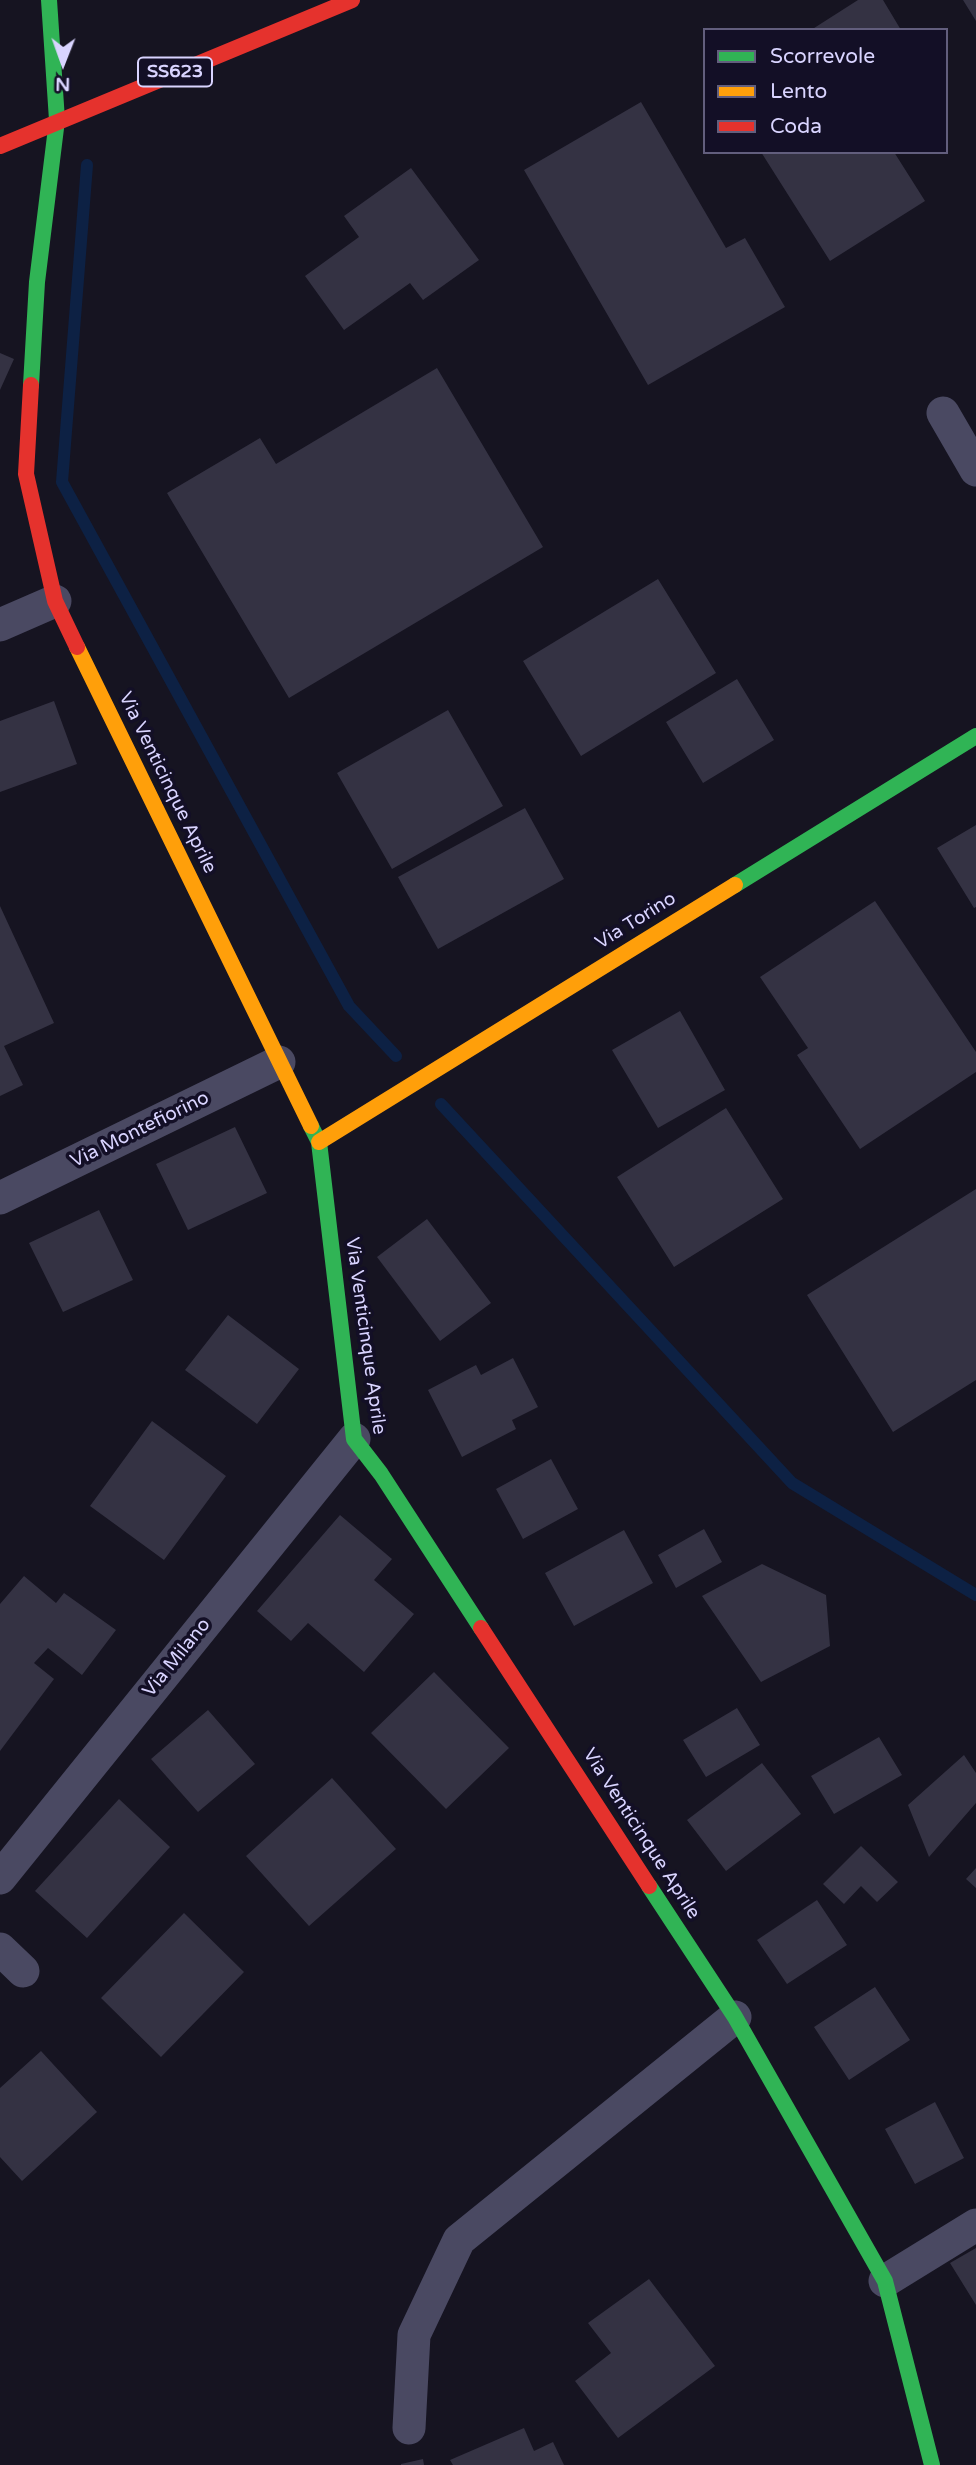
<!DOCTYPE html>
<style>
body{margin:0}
#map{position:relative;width:976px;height:2465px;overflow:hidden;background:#161421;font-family:"Varela Round",sans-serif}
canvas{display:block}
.legend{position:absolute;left:703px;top:28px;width:245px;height:126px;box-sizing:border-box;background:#130f26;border:2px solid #625e7d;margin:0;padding:9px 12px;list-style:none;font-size:21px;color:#d9d4ff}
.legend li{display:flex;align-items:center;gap:14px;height:35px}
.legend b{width:35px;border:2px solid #625e7d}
.north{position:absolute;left:28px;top:28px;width:70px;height:70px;-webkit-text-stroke:5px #130f26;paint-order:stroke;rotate:181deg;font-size:19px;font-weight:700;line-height:28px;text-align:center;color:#d9d4ff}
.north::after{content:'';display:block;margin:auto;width:24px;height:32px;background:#d9d4ff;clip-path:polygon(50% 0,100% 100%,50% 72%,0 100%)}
</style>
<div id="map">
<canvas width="976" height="2465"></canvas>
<ul class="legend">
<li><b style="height:9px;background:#30b455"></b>Scorrevole</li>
<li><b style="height:9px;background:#ff9f0a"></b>Lento</li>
<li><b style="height:9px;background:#e5322d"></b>Coda</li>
</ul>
<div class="north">N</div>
</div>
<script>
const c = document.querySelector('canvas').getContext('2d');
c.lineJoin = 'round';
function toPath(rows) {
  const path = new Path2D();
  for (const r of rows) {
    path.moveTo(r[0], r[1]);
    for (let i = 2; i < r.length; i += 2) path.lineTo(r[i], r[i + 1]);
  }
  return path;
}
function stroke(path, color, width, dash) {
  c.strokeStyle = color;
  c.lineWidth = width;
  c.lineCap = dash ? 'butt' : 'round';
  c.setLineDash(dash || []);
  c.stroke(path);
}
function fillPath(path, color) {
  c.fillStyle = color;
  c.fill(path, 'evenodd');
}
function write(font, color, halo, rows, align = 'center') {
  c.font = font + ' "Varela Round",sans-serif';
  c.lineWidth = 7;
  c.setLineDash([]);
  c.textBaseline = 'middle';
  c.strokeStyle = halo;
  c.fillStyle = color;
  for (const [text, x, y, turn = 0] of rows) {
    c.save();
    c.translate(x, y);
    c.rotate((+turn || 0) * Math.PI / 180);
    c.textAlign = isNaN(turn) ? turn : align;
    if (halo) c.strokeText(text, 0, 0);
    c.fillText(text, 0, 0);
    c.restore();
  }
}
stroke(toPath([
 [87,165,62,482,349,1006,396,1056],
 [441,1104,792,1483,976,1595]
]), '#0d2144', 12);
fillPath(toPath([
 [858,0,883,0,901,30,811,30],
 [963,0,976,0,976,21],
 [641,102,726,248,745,238,785,307,648,385,524,170],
 [761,152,894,152,925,201,830,261],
 [411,168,479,260,423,300,410,283,344,330,305,276,359,237,344,216],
 [0,353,14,359,0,390],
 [437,368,543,547,289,698,167,493,260,438,276,464],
 [658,579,716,673,581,756,523,661],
 [737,679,774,740,703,783,666,722],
 [54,701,77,764,0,792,0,721],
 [448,710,503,806,392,869,337,773],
 [525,808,564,879,438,949,398,877],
 [976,825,976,907,974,908,937,848],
 [875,901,976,1052,976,1072,860,1149,797,1055,808,1048,760,977],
 [0,906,54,1023,4,1046,23,1085,0,1096],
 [680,1011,725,1090,658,1128,612,1050],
 [726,1108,783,1199,674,1267,617,1177],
 [235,1127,267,1193,188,1230,156,1164],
 [976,1189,976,1380,893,1432,807,1295],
 [99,1210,133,1280,63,1312,29,1243],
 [427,1219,491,1303,440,1341,377,1257],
 [228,1315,299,1369,257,1424,185,1370],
 [513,1358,538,1407,512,1420,516,1429,462,1457,428,1390,476,1365,481,1375],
 [152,1421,226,1476,164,1560,90,1506],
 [551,1459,578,1509,523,1539,496,1489],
 [340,1515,392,1559,374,1580,414,1614,364,1672,308,1623,291,1641,257,1611],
 [704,1529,722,1562,676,1588,658,1555],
 [624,1530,653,1583,574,1626,545,1573],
 [762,1564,826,1595,830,1646,761,1682,702,1596],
 [24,1576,56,1603,64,1593,116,1630,82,1675,48,1648,34,1663,54,1679,0,1751,0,1604],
 [434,1672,509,1748,446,1809,371,1733],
 [737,1708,760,1745,706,1777,683,1740],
 [208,1710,255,1764,198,1812,151,1759],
 [879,1737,902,1775,834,1814,811,1776],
 [964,1755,976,1773,976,1803,929,1857,908,1805],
 [762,1763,801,1814,726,1871,687,1820],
 [332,1778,396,1849,309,1926,246,1856],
 [119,1799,170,1847,87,1938,35,1891],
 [861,1846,898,1882,877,1902,861,1886,844,1904,823,1884],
 [976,1868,976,1888,966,1879],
 [817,1900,847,1945,787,1984,757,1940],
 [184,1913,244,1972,161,2057,101,1998],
 [875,1987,910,2040,849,2080,814,2027],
 [41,2051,97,2112,22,2181,0,2157,0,2088],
 [935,2102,964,2158,915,2184,885,2129],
 [976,2248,976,2305,950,2263],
 [649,2279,715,2366,618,2438,575,2381,611,2353,588,2323],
 [524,2428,534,2451,553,2442,564,2465,453,2465,450,2460],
 [423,2459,424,2465,401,2465,401,2464]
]), '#343243');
stroke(toPath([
 [943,413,976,470],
 [0,625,55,601],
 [0,1198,279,1062],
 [0,1878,354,1439],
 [0,1949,23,1971],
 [885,2281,976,2225],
 [409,2428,414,2335,459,2240,735,2017]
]), '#4a4962', 33);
stroke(toPath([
 [31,385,37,282,57,120,49,0],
 [735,885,976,736],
 [311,1126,319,1142,354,1439,381,1474,481,1628],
 [649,1886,735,2017,885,2281,932,2465]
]), '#30b455', 16);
stroke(toPath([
 [77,647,311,1126],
 [319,1142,735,885]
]), '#ff9f0a', 16);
stroke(toPath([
 [0,146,352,0],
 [31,385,26,474,55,601,77,647],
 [481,1628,649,1886]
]), '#e5322d', 16);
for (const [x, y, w] of [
 [175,72,74]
]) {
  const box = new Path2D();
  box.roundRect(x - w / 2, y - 14.5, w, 29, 5);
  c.fillStyle = '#130f26';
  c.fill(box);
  stroke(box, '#d9d4ff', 2);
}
write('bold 18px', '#d9d4ff', null, [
 ["SS623",175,72]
]);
write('19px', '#d9d4ff', '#130f26', [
 ["Via Venticinque Aprile",167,783,64],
 ["Via Torino",636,921,-32],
 ["Via Montefiorino",140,1130,-26],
 ["Via Venticinque Aprile",365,1336,82],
 ["Via Milano",177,1658,-51],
 ["Via Venticinque Aprile",641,1834,57]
]);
</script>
